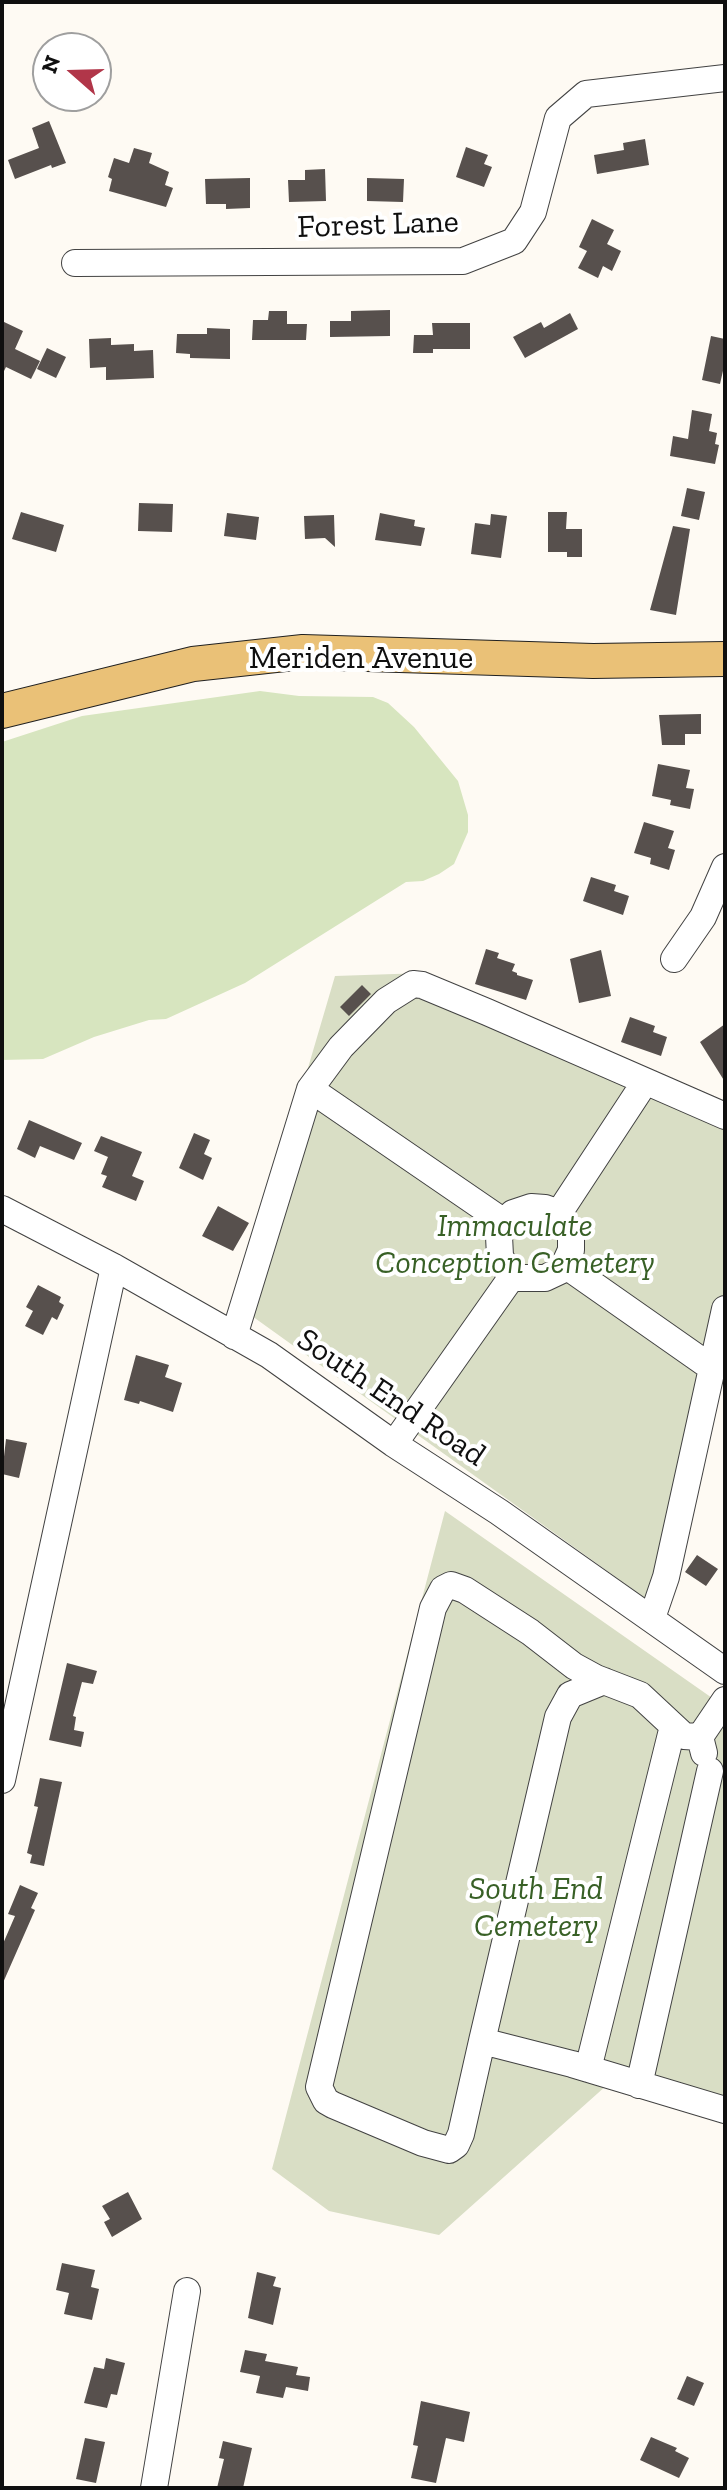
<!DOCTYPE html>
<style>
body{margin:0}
#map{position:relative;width:727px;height:2490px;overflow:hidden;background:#fefaf3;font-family:"Zilla Slab",serif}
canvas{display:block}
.frame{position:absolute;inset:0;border:4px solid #0f0f0f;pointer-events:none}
.north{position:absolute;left:32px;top:32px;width:80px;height:80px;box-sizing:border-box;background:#fff;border:2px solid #9f9f9f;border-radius:50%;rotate:290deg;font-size:22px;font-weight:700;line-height:32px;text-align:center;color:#0f0f0f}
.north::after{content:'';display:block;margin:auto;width:28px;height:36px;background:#b13649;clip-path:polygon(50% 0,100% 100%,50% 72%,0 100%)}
</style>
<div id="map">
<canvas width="727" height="2490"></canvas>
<div class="frame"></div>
<div class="north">N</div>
</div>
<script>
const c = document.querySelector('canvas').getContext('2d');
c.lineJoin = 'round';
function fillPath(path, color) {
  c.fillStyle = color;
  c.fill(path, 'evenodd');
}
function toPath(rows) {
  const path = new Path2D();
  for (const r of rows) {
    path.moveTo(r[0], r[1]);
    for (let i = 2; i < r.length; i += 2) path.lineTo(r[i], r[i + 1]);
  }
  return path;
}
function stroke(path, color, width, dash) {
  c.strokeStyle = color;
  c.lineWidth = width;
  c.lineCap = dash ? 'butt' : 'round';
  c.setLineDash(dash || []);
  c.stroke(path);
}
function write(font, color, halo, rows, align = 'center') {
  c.font = font + ' "Zilla Slab",serif';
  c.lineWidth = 8;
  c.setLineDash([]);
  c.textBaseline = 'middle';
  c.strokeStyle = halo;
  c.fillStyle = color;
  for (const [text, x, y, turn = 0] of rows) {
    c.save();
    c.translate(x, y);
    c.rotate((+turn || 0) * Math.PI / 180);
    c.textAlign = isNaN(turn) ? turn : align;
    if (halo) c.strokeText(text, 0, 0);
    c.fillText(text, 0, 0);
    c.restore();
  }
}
fillPath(toPath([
 [260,691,299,696,373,697,388,703,414,727,458,781,468,815,468,832,454,864,439,874,423,881,406,882,245,983,166,1019,149,1020,94,1037,43,1059,2,1060,2,742,82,716]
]), '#d7e5bf');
fillPath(toPath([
 [424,973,725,1111,725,1328,663,1611,238,1306,335,976],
 [445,1511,725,1707,725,2115,607,2085,439,2235,329,2211,272,2169]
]), '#d9dec5');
fillPath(toPath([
 [49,121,66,163,52,168,51,165,15,179,8,160,39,148,32,128],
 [645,139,649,165,597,174,594,155,624,150,623,143],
 [466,147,488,155,484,164,492,167,484,187,456,177],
 [134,148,152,153,149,163,169,172,165,185,173,188,166,207,109,191,112,179,108,177,114,158,129,163],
 [325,169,326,201,289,202,288,180,305,180,305,170],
 [250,178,250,208,226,209,226,204,206,204,205,179],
 [367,178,404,179,403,202,367,201],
 [592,219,614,230,607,244,621,251,612,271,603,266,598,278,578,268,587,251,579,247],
 [390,310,390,336,330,337,330,321,351,321,351,311],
 [269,311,287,311,287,324,307,324,306,340,252,340,253,320,268,320],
 [570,313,578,329,525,358,513,337,541,322,544,328],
 [2,321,23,331,15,349,40,361,31,379,6,367,2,375],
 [432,323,470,323,470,349,433,349,433,353,413,353,414,335,433,335],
 [207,328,230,329,230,359,190,358,190,354,176,353,177,334,207,334],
 [711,336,725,339,725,362,720,384,702,380],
 [111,338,111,345,134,344,134,351,153,350,154,378,106,380,106,367,90,368,89,339],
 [47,348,66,357,56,378,37,369],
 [692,410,712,414,709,431,717,433,715,444,719,445,715,464,670,456,673,436,688,439],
 [687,488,705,492,699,520,681,516],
 [139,503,173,504,172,532,138,531],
 [21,512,64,525,56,552,12,539],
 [548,512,567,512,566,529,582,529,582,557,567,557,567,552,548,552],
 [227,513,259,517,256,540,224,536],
 [380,513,415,520,414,526,425,528,421,546,375,540],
 [491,514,507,516,501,558,471,554,475,523,490,525],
 [334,515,335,547,325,538,305,539,304,516],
 [673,526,690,529,676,615,650,610],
 [701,714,701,734,685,734,685,745,662,745,659,715],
 [658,764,690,770,686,788,694,789,690,809,670,805,671,800,652,796],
 [644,822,674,831,668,848,675,850,669,870,650,864,651,858,634,853],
 [591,877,616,885,614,891,629,896,623,915,583,901],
 [486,949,499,953,497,958,515,964,512,971,517,973,517,975,533,980,526,1000,475,984],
 [601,950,611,996,579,1003,570,959],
 [362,985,371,994,349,1016,340,1007],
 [630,1017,655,1026,653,1032,667,1037,661,1056,621,1042],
 [725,1024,725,1082,700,1042],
 [29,1120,82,1143,74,1160,40,1146,35,1158,17,1149],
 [194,1133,210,1140,204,1154,212,1158,203,1180,179,1168],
 [101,1136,142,1152,132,1176,144,1181,136,1201,102,1187,107,1176,101,1174,108,1157,94,1151],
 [218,1206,249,1223,233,1251,202,1236],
 [38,1285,61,1297,59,1302,64,1305,57,1320,52,1317,43,1335,25,1326,33,1311,26,1307],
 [136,1355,169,1365,165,1377,182,1383,173,1412,140,1401,139,1404,124,1400],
 [6,1439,27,1443,19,1478,2,1474],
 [697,1555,718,1569,706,1586,685,1572],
 [67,1663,97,1671,93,1684,82,1682,73,1716,76,1717,74,1730,84,1732,81,1747,49,1740],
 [40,1778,62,1782,44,1866,30,1863,32,1855,27,1853,38,1807,34,1806],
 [20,1885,38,1893,31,1908,35,1910,2,1985,2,1946,15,1916,8,1914],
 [128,2192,142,2219,112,2237,104,2222,110,2219,102,2206],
 [62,2263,95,2270,91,2287,99,2289,92,2320,64,2314,69,2293,56,2290],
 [257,2272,276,2277,273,2286,281,2288,273,2325,248,2318],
 [245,2350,267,2354,265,2361,298,2367,296,2375,310,2377,308,2391,286,2387,283,2398,256,2393,260,2376,240,2372],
 [106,2358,125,2363,117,2395,111,2394,107,2408,84,2403,94,2367,104,2369],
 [687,2376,704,2383,694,2406,677,2399],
 [421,2401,470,2412,464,2442,446,2438,436,2483,411,2478,418,2446,413,2445],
 [651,2437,677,2448,675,2451,689,2458,679,2478,640,2460],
 [85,2438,105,2442,96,2483,76,2479],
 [223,2441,252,2448,243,2488,217,2488,224,2459,219,2458]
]), '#57504d');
const minor = toPath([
 [75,263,463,261,514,241,533,212,558,118,586,94,725,78],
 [674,959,703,917,725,867],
 [310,1089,504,1222],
 [2,1209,114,1267,269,1355,394,1444,499,1512,725,1671],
 [559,1213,645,1082],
 [565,1265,712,1368],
 [234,1336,310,1089,341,1047,386,1001,413,984,422,985,487,1012,725,1116],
 [394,1444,511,1278,500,1256,499,1236,504,1222,513,1213,531,1207,545,1208,559,1213,571,1235,571,1250,562,1270,545,1278,511,1278],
 [652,1618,666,1577,725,1309],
 [700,1737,684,1736,640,1695,596,1678,574,1666,530,1632,465,1590,451,1585,443,1589,433,1608,319,2087,326,2101,333,2105,423,2143,449,2150,456,2145,461,2134,482,2041,572,2064,725,2110],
 [704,1753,700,1737,725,1700],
 [2,1780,114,1267],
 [482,2041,558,1717,570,1695,604,1681],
 [588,2069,673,1726],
 [639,2085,710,1771],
 [154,2488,187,2291]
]);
const major = toPath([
 [2,711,193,664,303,652,593,661,725,659]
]);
stroke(minor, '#424242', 28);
stroke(major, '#202020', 36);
stroke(minor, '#fff', 26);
stroke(major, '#eac177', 34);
write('32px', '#0f0f0f', '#fff', [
 ["Forest Lane",378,225,-2],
 ["Meriden Avenue",361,659],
 ["South End Road",391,1398,34]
]);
write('italic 32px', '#386026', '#fff', [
 ["Immaculate",515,1227],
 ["Conception Cemetery",515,1264],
 ["South End",536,1890],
 ["Cemetery",536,1927]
]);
</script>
